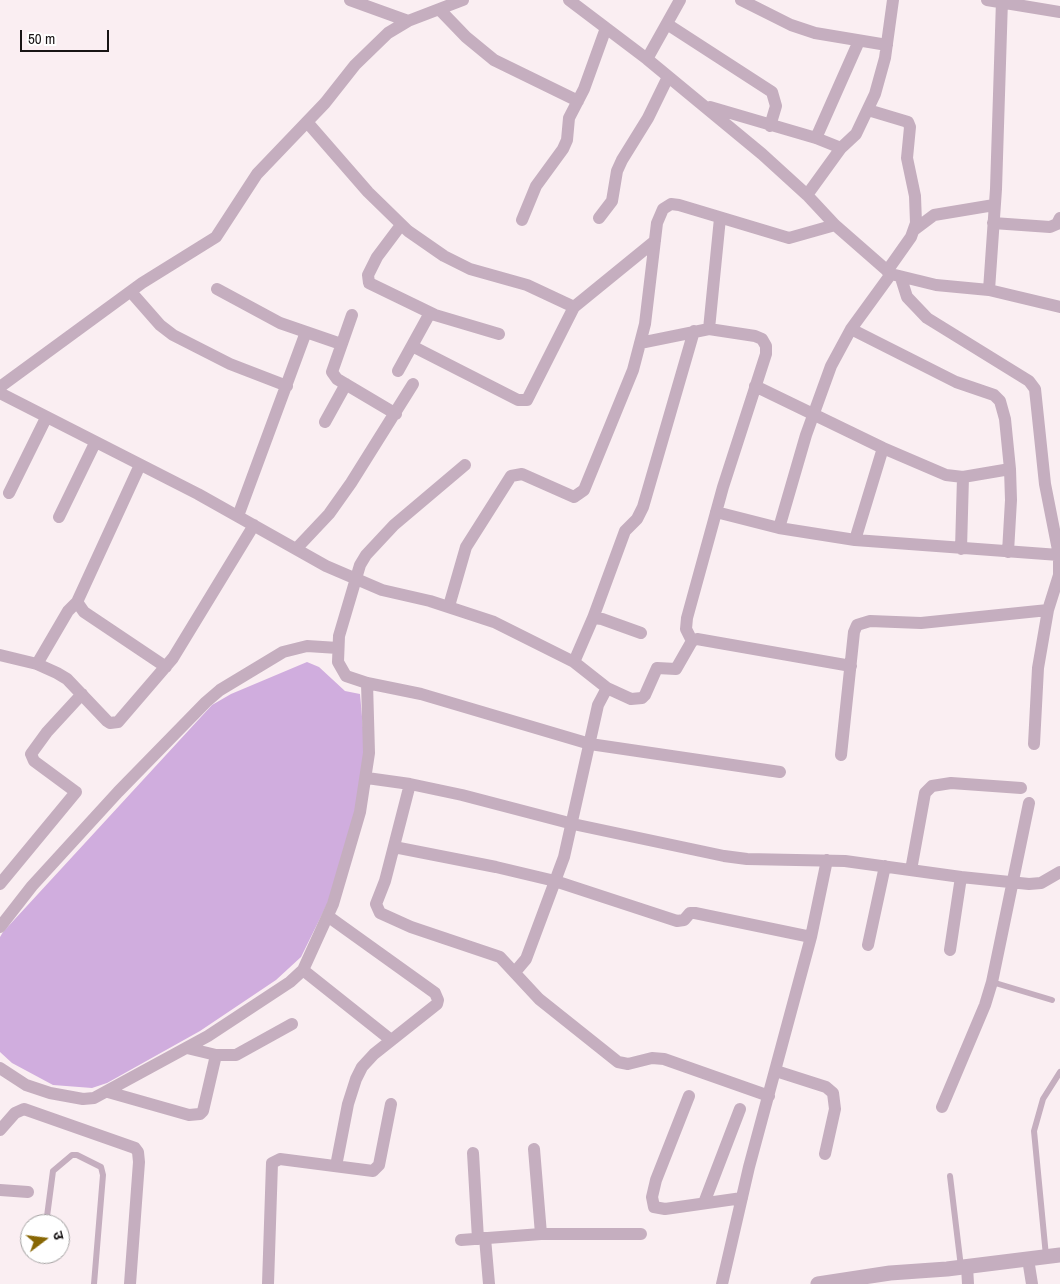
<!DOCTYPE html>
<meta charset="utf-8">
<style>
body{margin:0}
#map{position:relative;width:1060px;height:1284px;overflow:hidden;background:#faeef2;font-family:"Archivo Narrow","Noto Sans Devanagari",sans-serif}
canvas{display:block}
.north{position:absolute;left:20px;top:1214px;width:50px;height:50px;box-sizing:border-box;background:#fff;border:1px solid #a3a1a1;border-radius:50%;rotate:75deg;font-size:14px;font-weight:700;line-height:20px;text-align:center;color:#181415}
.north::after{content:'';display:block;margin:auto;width:18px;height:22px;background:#886704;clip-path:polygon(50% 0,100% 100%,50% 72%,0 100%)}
.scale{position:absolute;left:20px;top:30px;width:89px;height:22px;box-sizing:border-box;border:2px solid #181415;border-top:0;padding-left:6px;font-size:15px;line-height:18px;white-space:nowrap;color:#181415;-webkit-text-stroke:4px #fff;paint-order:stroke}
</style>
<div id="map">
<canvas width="1060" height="1284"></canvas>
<div class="north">उ</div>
<div class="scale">50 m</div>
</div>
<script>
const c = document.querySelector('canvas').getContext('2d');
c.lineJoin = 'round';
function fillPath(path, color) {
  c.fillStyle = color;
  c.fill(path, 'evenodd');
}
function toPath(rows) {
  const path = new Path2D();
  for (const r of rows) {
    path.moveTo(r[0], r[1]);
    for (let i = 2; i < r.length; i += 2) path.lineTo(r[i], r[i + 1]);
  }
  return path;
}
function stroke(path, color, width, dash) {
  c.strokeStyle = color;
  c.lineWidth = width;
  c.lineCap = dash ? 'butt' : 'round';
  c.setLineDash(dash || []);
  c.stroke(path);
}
fillPath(toPath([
 [307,662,319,667,345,691,360,694,365,750,361,787,336,886,301,957,276,980,200,1031,107,1083,92,1088,53,1085,12,1063,0,1052,0,937,3,932,212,705,231,694]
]), '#d0adde');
stroke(toPath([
 [992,982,1052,1000],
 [950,1176,961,1267],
 [46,1224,53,1171,72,1155,77,1155,101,1167,103,1175,94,1284],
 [1046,1256,1034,1131,1043,1099,1060,1072]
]), '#c5aebf', 6);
stroke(toPath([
 [350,0,408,21],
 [569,0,647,59,762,154,807,195,835,225,891,274,936,285,989,290,1060,307],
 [741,0,791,25,815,33,887,45],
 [987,0,1060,12],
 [440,10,466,37,494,60,578,101],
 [667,24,772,92,776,106,770,126],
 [647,59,680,0],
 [710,107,816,138,841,148],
 [868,110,908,122,910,127,907,158,915,196,916,223,911,237,887,271],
 [307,122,368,192,408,231,444,256,470,269,527,285,574,307],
 [816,138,859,41],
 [807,195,841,148,856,134,875,94,885,58,893,0],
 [599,218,612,201,617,171,622,160,648,118,668,77],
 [522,220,536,186,563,149,567,140,569,118,584,89,606,28],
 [993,223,1050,227,1057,224,1060,218],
 [401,225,377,257,368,275,369,283,435,315,499,334],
 [914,230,934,215,994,205],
 [901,278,907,297,927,318,1029,381,1035,389,1045,484,1059,555,1059,575,1048,610,1038,668,1034,744],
 [217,289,280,323,341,344],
 [989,290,996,189,1002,0],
 [131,292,160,325,173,335,230,364,287,386],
 [352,315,332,372,337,379,396,414],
 [709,329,720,218],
 [851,329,956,382,994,395,1000,401,1005,419,1010,469,1011,500,1008,552],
 [640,343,709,329,755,336,762,339,766,346,766,354,723,487,687,618,686,629,692,641],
 [412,346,518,400,527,400,574,307,655,241],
 [398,371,430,313],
 [755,386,883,448,946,475,963,477,1010,469],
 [0,387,142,283,216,237,257,174,325,103,355,65,388,33,408,21,463,0],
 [0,393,198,494,326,566,382,590,430,601,494,622,574,662,607,688,631,699,642,698,645,695,657,668,676,669,692,641,697,639,851,666],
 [325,422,346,384],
 [140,465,77,602,84,612,166,667],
 [465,465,394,525,366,555,360,565,339,636,338,662,346,676,367,683,421,694,590,744,780,772],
 [9,493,46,418],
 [716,512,779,528,855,540,1059,555],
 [238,516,306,332],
 [59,517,95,443],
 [779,528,806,435,831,366,851,329,891,274],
 [855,540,883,448],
 [296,549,329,514,351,483,413,384],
 [961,549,963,477],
 [449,606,466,547,511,476,522,474,574,497,584,490,633,370,645,324,657,223,663,209,671,204,679,205,789,238,835,225],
 [593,618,625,531,637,519,643,507,694,331],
 [0,655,37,664,57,673,67,679,107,721,110,723,118,722,173,658,254,525],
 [574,662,593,618,602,619,641,633],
 [37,664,68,611,77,602],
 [841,755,854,632,857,625,870,621,921,623,1048,610],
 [367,778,410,784,462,795,573,824,724,856,747,859,845,861,961,877,1029,884,1041,883,1060,872],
 [410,784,385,881,376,904,380,913,411,927,500,957,539,999,618,1062,628,1064,652,1058,664,1059,769,1096],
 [394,847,496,867,555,881,677,921,684,920,690,913,695,913,811,937],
 [911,870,925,793,932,786,951,783,1021,788],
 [0,884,76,792,34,761,31,754,47,732,82,694],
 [329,917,435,993,438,1000,437,1004,374,1054,362,1067,356,1079,348,1104,336,1166],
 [0,927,32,886,118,792,206,702,220,690,283,652,307,646,338,648],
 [868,945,885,866],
 [950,950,961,877],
 [303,970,391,1040],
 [515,972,526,959,564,857,598,705,607,688],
 [187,1048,216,1055,236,1055,292,1024],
 [0,1068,26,1085,50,1093,83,1099,94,1098,208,1036,290,982,303,970,333,904,360,812,369,753,367,683],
 [776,1071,826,1087,833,1093,835,1109,825,1154],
 [108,1092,189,1115,200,1114,203,1111,216,1055],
 [689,1096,656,1180,652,1197,654,1207,665,1209,742,1198],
 [942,1107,985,1005,992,982,1029,803],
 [0,1130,15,1113,24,1109,135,1148,138,1152,139,1162,130,1284],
 [534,1149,541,1234],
 [473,1153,478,1239],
 [0,1190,28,1192],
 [704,1203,740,1109],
 [485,1238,489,1284],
 [461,1240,541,1234,641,1234],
 [1028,1259,1032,1284],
 [967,1266,968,1284],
 [268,1284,272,1163,280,1159,373,1171,379,1165,391,1104],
 [722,1284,749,1167,811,937,827,860]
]), '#c5aebf', 12);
stroke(toPath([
 [818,1284,890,1273,947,1269,1060,1255]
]), '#c5aebf', 15);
</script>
